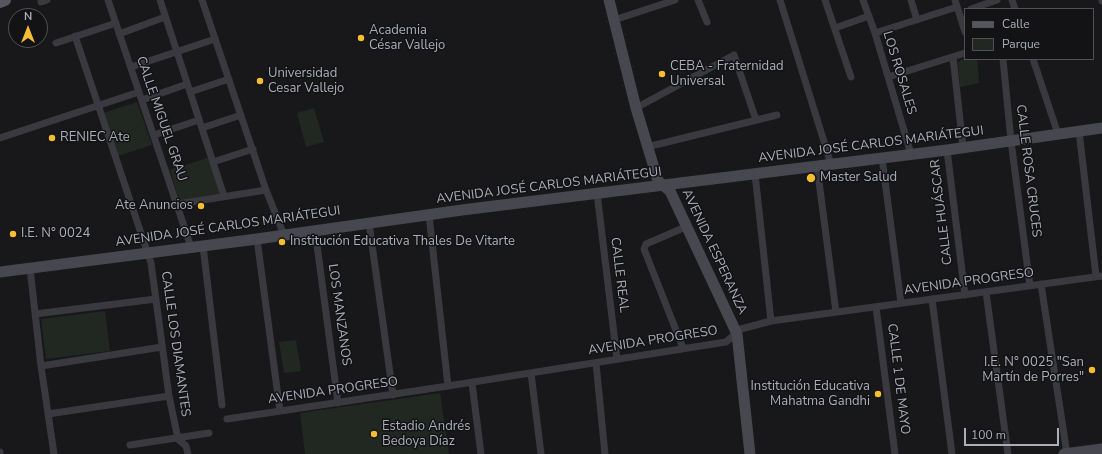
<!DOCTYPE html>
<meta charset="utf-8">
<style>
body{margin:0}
#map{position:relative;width:1102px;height:454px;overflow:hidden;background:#18181a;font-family:"Nunito Sans",sans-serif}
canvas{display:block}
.legend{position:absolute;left:964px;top:8px;width:130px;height:52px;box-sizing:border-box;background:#131315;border:1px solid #4f5157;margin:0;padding:5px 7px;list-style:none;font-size:12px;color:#aaaeba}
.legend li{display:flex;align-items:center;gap:8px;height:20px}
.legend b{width:20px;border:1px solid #4f5157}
.north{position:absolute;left:8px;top:8px;width:40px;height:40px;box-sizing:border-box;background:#131315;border:1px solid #4f5157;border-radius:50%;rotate:0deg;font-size:11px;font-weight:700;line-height:16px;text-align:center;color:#aaaeba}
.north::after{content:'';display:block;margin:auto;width:14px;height:18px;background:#f5bd34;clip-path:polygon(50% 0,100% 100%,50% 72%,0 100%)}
.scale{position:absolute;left:964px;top:428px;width:95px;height:18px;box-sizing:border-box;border:2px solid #aaaeba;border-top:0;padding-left:5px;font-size:12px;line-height:14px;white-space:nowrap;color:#aaaeba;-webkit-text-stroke:3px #131315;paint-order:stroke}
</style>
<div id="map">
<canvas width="1102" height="454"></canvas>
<ul class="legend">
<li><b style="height:5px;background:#55565e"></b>Calle</li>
<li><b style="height:11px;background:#202821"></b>Parque</li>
</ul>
<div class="north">N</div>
<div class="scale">100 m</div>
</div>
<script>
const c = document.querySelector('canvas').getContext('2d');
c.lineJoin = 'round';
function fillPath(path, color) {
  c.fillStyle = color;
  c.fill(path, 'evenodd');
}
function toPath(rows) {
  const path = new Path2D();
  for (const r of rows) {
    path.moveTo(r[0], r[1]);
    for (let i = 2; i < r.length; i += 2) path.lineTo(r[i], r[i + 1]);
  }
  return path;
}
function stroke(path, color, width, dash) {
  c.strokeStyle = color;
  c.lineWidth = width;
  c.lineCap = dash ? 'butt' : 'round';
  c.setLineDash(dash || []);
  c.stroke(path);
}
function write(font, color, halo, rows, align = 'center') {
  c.font = font + ' "Nunito Sans",sans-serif';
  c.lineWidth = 3;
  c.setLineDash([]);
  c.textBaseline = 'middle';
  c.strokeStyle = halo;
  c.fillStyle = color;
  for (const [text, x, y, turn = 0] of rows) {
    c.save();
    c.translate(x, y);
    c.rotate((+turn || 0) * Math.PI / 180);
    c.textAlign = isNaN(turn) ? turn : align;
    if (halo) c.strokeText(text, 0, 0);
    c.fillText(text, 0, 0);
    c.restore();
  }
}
fillPath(toPath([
 [965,58,977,59,979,83,960,87,958,62],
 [137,102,152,145,118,156,103,113],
 [314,108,324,142,306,147,297,113],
 [210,157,222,195,180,203,170,170],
 [105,311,110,351,46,359,41,319],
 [296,340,301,371,284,373,279,342],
 [440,393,449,454,305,454,300,413]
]), '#202821');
stroke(toPath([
 [108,0,191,247],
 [160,0,224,196],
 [202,0,266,190,284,235],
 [698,0,707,22],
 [780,0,831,164],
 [825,0,851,77],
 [863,0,875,33,911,154],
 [911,0,917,20],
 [955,0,965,32],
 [1012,0,1015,9],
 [1102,0,1102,1],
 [41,2,47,0],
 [971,9,997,0],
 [614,20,675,0],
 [835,28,869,16],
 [875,33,957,7],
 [119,34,165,17],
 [75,36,151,263,169,396,178,439],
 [56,43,116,23],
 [953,57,963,147],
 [1003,59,1011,141,1030,286],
 [1033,59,1058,134],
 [131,67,215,39],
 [888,77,965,53],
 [190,92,229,79],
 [142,100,187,84],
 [636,108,734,55,756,120],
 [202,128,241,115],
 [1079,131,1096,276],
 [154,135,199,120],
 [0,138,139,92],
 [647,147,777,115],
 [947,150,965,295],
 [882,158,901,303],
 [213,162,253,149],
 [817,166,836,312],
 [755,174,771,321],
 [597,193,617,359],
 [178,204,266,190],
 [429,215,448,386],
 [369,223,393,395],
 [315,230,338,403],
 [257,239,280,411],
 [203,246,222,405],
 [30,268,41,366,54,454],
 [1041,284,1067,454],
 [986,292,1008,454],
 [932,299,952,454],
 [876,307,895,454],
 [35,314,156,299],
 [683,348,644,249,646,244,688,226],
 [596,363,605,454],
 [41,366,162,347],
 [531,373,541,454],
 [472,383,481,454],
 [48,414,169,396],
 [227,419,448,386,726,342,741,329,771,321,1102,276],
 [178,439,186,446,188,454],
 [130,445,209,433],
 [0,452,0,454]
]), '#39393f', 7);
stroke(toPath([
 [609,0,636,108,658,181,670,191,737,334,750,454],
 [0,272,257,239,462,210,947,150,1102,128],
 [1064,454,1102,449]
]), '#47484f', 11);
stroke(toPath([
 [0,2,5,0]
]), '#55565e', 12);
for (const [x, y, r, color] of [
 [361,38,4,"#f5bd34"],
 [662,74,4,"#f5bd34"],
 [260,81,4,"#f5bd34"],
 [52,138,4,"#f5bd34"],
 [811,178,5,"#f5bd34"],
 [201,206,4,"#f5bd34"],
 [13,234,4,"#f5bd34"],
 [282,242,4,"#f5bd34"],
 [1092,370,4,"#f5bd34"],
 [878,394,4,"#f5bd34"],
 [374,434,4,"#f5bd34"]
]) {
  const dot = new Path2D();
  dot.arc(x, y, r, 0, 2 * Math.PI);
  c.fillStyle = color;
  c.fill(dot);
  stroke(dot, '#131315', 1.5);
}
write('13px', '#aaaeba', '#131315', [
 ["Academia",369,31],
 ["César Vallejo",369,46],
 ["CEBA - Fraternidad",670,67],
 ["Universal",670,82],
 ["Universidad",268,74],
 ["Cesar Vallejo",268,89],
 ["RENIEC Ate",60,138],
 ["Master Salud",820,178],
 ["Ate Anuncios",193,206,"right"],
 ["I.E. N° 0024",21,234],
 ["Institución Educativa Thales De Vitarte",290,242],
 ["I.E. N° 0025 \"San",1084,363,"right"],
 ["Martín de Porres\"",1084,378,"right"],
 ["Institución Educativa",870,387,"right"],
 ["Mahatma Gandhi",870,402,"right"],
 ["Estadio Andrés",382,427],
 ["Bedoya Díaz",382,442]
], 'left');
write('13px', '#aaaeba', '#131315', [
 ["LOS ROSALES",899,73,73],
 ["CALLE MIGUEL GRAU",161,119,71],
 ["AVENIDA JOSÉ CARLOS MARIÁTEGUI",871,145,-7],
 ["CALLE ROSA CRUCES",1028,171,83],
 ["AVENIDA JOSÉ CARLOS MARIÁTEGUI",549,186,-7],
 ["CALLE HUÁSCAR",942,212,-97],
 ["AVENIDA JOSÉ CARLOS MARIÁTEGUI",228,227,-8],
 ["AVENIDA ESPERANZA",714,252,65],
 ["CALLE REAL",619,275,83],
 ["AVENIDA PROGRESO",969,282,-8],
 ["LOS MANZANOS",339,315,82],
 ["AVENIDA PROGRESO",653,341,-9],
 ["CALLE LOS DIAMANTES",175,344,82],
 ["CALLE 1 DE MAYO",898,379,83],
 ["AVENIDA PROGRESO",333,391,-8]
]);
</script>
